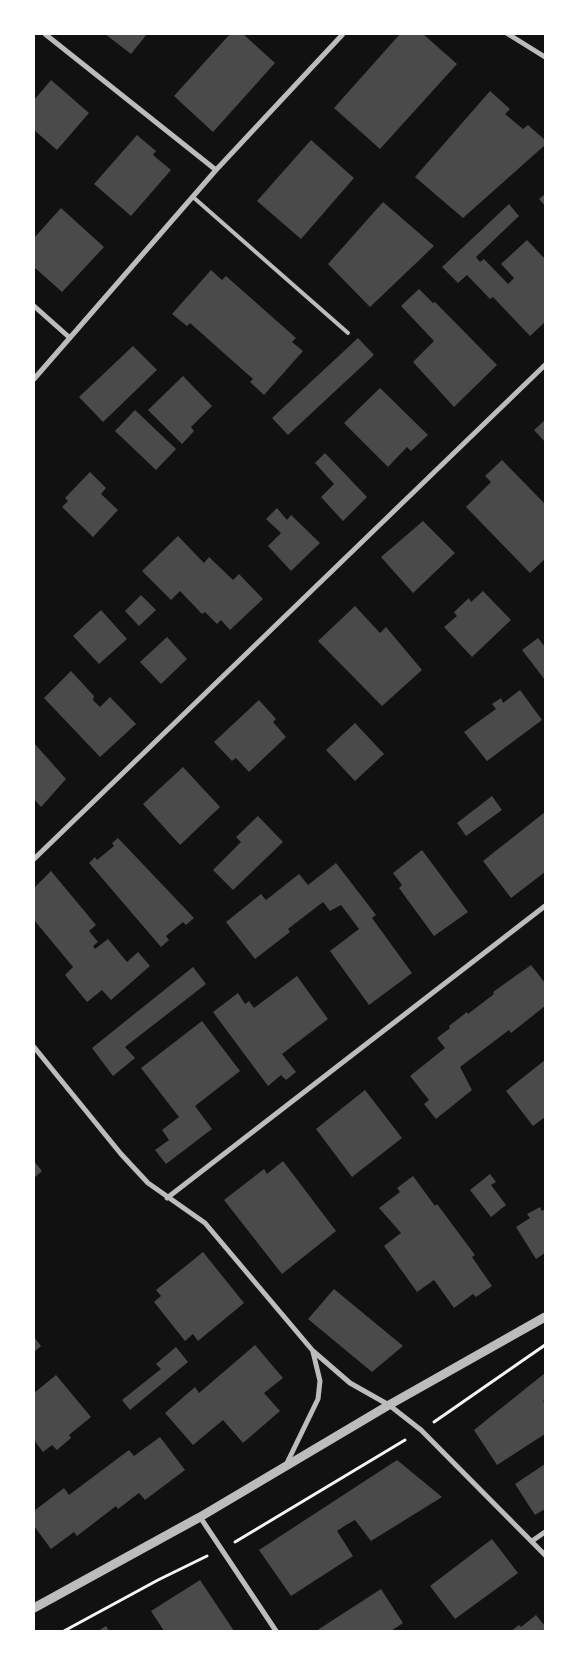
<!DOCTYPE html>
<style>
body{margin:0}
#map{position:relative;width:579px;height:1665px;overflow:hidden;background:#111;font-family:"Titillium Web",sans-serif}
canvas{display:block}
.frame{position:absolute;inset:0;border:35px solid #fff;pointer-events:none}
</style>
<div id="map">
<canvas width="579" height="1665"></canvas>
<div class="frame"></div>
</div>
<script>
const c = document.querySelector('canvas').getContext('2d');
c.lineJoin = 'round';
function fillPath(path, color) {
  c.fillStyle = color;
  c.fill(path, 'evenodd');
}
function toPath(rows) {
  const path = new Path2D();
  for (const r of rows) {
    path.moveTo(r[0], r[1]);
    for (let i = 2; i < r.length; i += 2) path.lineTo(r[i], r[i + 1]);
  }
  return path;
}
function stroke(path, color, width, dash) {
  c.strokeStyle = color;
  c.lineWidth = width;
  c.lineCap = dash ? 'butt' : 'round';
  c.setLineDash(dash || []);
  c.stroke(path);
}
fillPath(toPath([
 [105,34,147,34,131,54],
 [230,34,243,34,275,63,213,132,174,96],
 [400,34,423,34,457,64,380,149,334,108],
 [51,80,89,113,57,150,34,130,34,100],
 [490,91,510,109,505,114,523,129,528,125,545,140,545,145,463,218,415,177],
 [137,135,156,151,153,155,171,170,131,216,94,184],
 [311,140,354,178,301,239,257,201],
 [545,194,545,206,539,199],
 [383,202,434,246,370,307,328,264],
 [509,204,519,216,476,257,480,262,484,259,508,284,514,278,501,264,527,240,545,259,545,322,530,336,493,297,490,299,467,275,458,283,442,267],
 [61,208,104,247,62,292,34,267,34,238],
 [211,270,222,280,226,276,296,338,292,342,303,351,264,395,250,382,253,379,190,323,187,326,172,314],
 [419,289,433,303,435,302,497,365,454,407,413,362,434,341,401,306],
 [358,338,374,355,288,435,272,418],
 [133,346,157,370,103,422,79,397],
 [183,376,212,406,191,427,194,431,182,444,148,410],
 [380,388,428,435,411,451,407,447,388,467,344,423],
 [135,410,176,449,156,470,115,431],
 [545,420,545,442,534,430],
 [325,453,367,497,343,521,321,497,334,484,315,463],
 [502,460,545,504,545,559,530,573,466,507,491,482,485,476],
 [90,472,106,488,101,494,118,510,93,537,62,507,68,501,65,498],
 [277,508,287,520,291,515,320,543,291,571,268,546,281,533,266,519],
 [423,521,455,553,413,593,381,557],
 [178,536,204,563,209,557,233,580,239,574,263,599,230,630,221,620,217,624,205,612,202,614,180,591,171,600,142,571],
 [483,591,511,620,472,657,444,627,457,616,454,612,469,598,471,602],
 [141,595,156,610,139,626,125,611],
 [355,606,380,633,386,627,422,670,382,706,318,641],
 [101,610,127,639,99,664,73,636],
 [167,637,187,659,161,684,140,662],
 [538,638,545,647,545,680,522,650],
 [71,671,94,696,93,700,100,707,110,697,136,724,100,757,44,698],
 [520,690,542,720,487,761,464,732,496,709,492,704,501,698,503,703],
 [259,700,276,719,273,722,286,737,249,772,236,758,232,761,214,742],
 [355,723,384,754,355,781,326,750],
 [34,743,66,779,41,807,34,799],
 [183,767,220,807,180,845,143,804],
 [492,796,502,810,466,836,457,823],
 [545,812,545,872,511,898,483,861],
 [258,816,283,842,233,890,213,870,241,842,236,837],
 [118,838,194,918,186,925,183,922,166,936,169,940,161,947,89,863,95,857,97,860,114,846,112,843],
 [422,850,468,912,434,936,399,888,402,885,393,873],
 [336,863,376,915,372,918,412,973,369,1005,330,951,359,929,341,905,330,911,323,902,288,929,290,932,255,959,226,922,261,894,266,900,299,874,308,885],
 [51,871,96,925,89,931,98,942,93,946,95,949,108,939,127,962,138,952,150,966,111,1000,102,990,87,1002,65,975,73,967,34,920,34,888],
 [531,965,545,983,545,1006,511,1033,509,1030,460,1067,472,1090,436,1119,424,1104,429,1100,410,1076,445,1048,437,1038,450,1028,449,1026,467,1012,468,1014,494,994,493,992],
 [193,967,206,984,125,1047,135,1058,113,1076,92,1048],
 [297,976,328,1019,282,1054,296,1072,286,1080,281,1075,268,1086,213,1012,238,993,245,1004,249,1001,254,1008],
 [202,1021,240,1071,195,1106,212,1129,166,1164,155,1150,169,1140,162,1130,179,1117,141,1068],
 [545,1060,545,1117,533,1126,506,1091],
 [365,1090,402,1138,352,1177,316,1129],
 [34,1161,42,1171,34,1178],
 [283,1161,336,1231,282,1274,224,1200,264,1169,267,1174],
 [490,1174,496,1182,491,1185,506,1205,491,1217,470,1190],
 [413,1176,435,1206,437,1204,475,1255,472,1257,492,1286,476,1297,473,1294,454,1308,434,1280,417,1292,384,1246,401,1233,379,1208,400,1192,397,1188],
 [540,1207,542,1211,545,1209,545,1253,536,1259,516,1227,530,1218,527,1214],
 [203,1252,244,1303,198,1341,193,1334,185,1341,154,1302,161,1296,156,1290],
 [334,1289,403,1346,372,1372,308,1319],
 [34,1337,41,1346,34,1352],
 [255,1345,283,1378,264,1393,280,1411,243,1443,223,1420,193,1445,165,1413,195,1387,199,1393],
 [176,1347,188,1362,130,1410,122,1400,161,1369,156,1364],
 [545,1373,545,1400,543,1401,545,1404,545,1434,497,1465,474,1430],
 [56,1375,91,1417,69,1435,71,1438,57,1450,52,1445,43,1452,34,1440,34,1393],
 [160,1437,185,1470,145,1500,139,1493,118,1509,116,1506,77,1536,74,1532,51,1549,34,1526,34,1511,64,1488,69,1495,129,1450,134,1456],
 [397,1460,442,1497,371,1541,355,1520,346,1525,337,1531,353,1556,291,1596,259,1550],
 [545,1464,545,1509,535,1515,515,1484],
 [492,1539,518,1573,455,1619,430,1586],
 [200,1580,234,1631,164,1631,151,1611],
 [381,1589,403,1623,391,1631,316,1631],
 [536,1615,545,1626,545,1631,511,1631,519,1625,521,1627],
 [106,1626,109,1631,98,1631]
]), '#4a4a4a');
stroke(toPath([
 [434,1422,545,1345],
 [235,1542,405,1440],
 [64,1631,158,1580,207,1556]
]), '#f5f5f5', 3);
stroke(toPath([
 [193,197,348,333]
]), '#bcbcbc', 4);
stroke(toPath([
 [45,34,216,170],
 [508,34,545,57],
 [34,306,70,338],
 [34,379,216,170,343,34],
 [34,859,545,365],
 [34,1047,121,1154,148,1183,205,1223,313,1351,350,1383,389,1405,421,1430,545,1555],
 [167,1198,545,906],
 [286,1465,318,1399,320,1381,313,1352],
 [200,1517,276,1631],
 [532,1541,545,1532]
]), '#bcbcbc', 5);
stroke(toPath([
 [34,1608,200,1517,389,1405,545,1317]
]), '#bcbcbc', 9);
</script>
